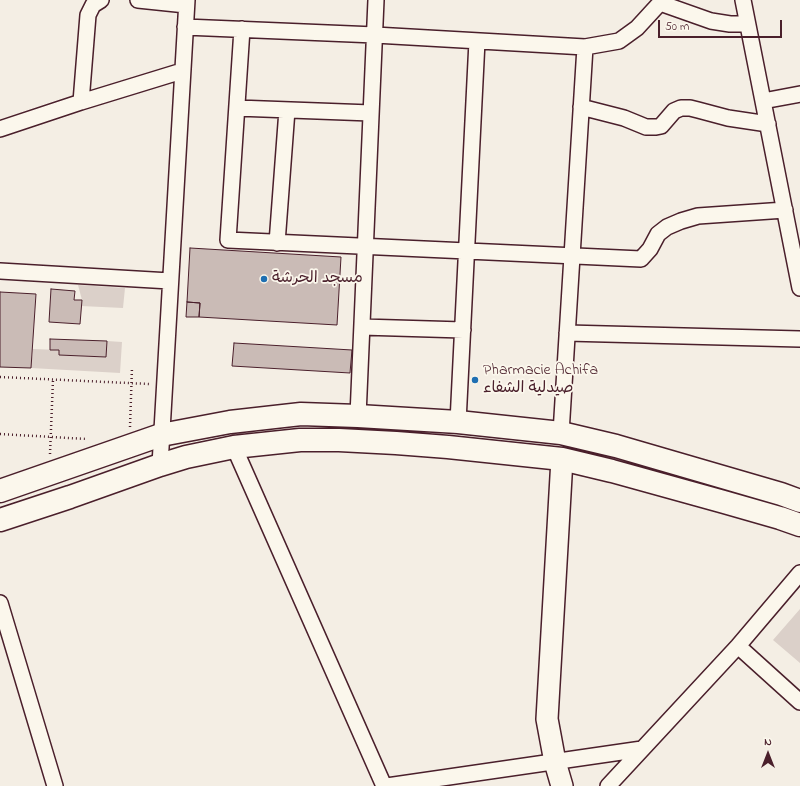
<!DOCTYPE html>
<meta charset="utf-8">
<style>
body{margin:0}
#map{position:relative;width:800px;height:786px;overflow:hidden;background:#f4eee4;font-family:"Indie Flower",sans-serif}
canvas{display:block}
.north{position:absolute;left:748px;top:734px;width:40px;height:40px;-webkit-text-stroke:3px #fbf7ec;paint-order:stroke;rotate:0deg;font-size:11px;font-weight:700;line-height:16px;text-align:center;color:#4a1f2b}
.north::after{content:'';display:block;margin:auto;width:14px;height:18px;background:#4a1f2b;clip-path:polygon(50% 0,100% 100%,50% 72%,0 100%)}
.scale{position:absolute;left:658px;top:20px;width:124px;height:18px;box-sizing:border-box;border:2px solid #4a1f2b;border-top:0;padding-left:5px;font-size:12px;line-height:14px;white-space:nowrap;color:#4a1f2b;-webkit-text-stroke:3px #fbf7ec;paint-order:stroke}
</style>
<div id="map">
<canvas width="800" height="786"></canvas>
<div class="north">N</div>
<div class="scale">50 m</div>
</div>
<script>
const c = document.querySelector('canvas').getContext('2d');
c.lineJoin = 'round';
function fillPath(path, color) {
  c.fillStyle = color;
  c.fill(path, 'evenodd');
}
function toPath(rows) {
  const path = new Path2D();
  for (const r of rows) {
    path.moveTo(r[0], r[1]);
    for (let i = 2; i < r.length; i += 2) path.lineTo(r[i], r[i + 1]);
  }
  return path;
}
function stroke(path, color, width, dash) {
  c.strokeStyle = color;
  c.lineWidth = width;
  c.lineCap = dash ? 'butt' : 'round';
  c.setLineDash(dash || []);
  c.stroke(path);
}
function write(font, color, halo, rows, align = 'center') {
  c.font = font + ' "Indie Flower","Playpen Sans Arabic",sans-serif';
  c.lineWidth = 3.5;
  c.setLineDash([]);
  c.textBaseline = 'middle';
  c.strokeStyle = halo;
  c.fillStyle = color;
  for (const [text, x, y, turn = 0] of rows) {
    c.save();
    c.translate(x, y);
    c.rotate((+turn || 0) * Math.PI / 180);
    c.textAlign = isNaN(turn) ? turn : align;
    if (halo) c.strokeText(text, 0, 0);
    c.fillText(text, 0, 0);
    c.restore();
  }
}
fillPath(toPath([
 [78,285,125,288,123,308,81,306,82,300],
 [107,341,122,342,120,373,31,368,33,349,59,350,59,355,105,357],
 [800,609,800,663,773,640]
]), '#dbd0c9');
const building = toPath([
 [190,248,341,257,337,325,199,317,200,303,187,302,190,248],
 [51,289,75,291,74,300,82,300,80,324,49,322,51,289],
 [0,292,36,294,31,368,0,367,0,292],
 [187,302,200,303,199,317,186,317,187,302],
 [50,339,107,341,106,357,59,355,59,350,50,350,50,339],
 [234,343,352,350,350,373,232,366,234,343]
]);
fillPath(building, '#cabbb6');
stroke(building, '#4a1f2b', 1);
const street = toPath([
 [138,0,186,5],
 [743,0,800,288],
 [660,3,711,21,730,24,747,24],
 [185,27,375,35,585,47,619,41,637,28,660,3,660,0],
 [242,29,228,240,641,259,650,249,658,234,667,227,681,221,698,216,785,210],
 [763,101,800,94],
 [81,102,88,15,93,5,101,0],
 [581,107,624,118,646,127,656,127,661,126,674,111,681,108,690,108,698,110,728,118,768,124],
 [237,108,371,113],
 [0,129,81,102,182,71],
 [277,243,287,110],
 [0,271,170,281],
 [362,327,463,330],
 [567,333,800,339],
 [358,416,376,0],
 [458,422,477,41],
 [561,433,585,47],
 [234,447,384,786],
 [160,465,187,0],
 [0,603,55,786],
 [738,646,800,702],
 [387,786,642,749],
 [608,786,738,646,800,573]
]);
const secondary = toPath([
 [562,786,555,762,547,719,562,459]
]);
const primary = toPath([
 [0,491,161,435,230,422,301,414,358,416,458,422,561,433,616,446,781,494,800,501],
 [0,520,70,497,160,465,186,457,234,447,300,440,339,440,396,443,448,447,562,459,612,471,724,502,780,518,800,525]
]);
stroke(street, '#4a1f2b', 18);
stroke(secondary, '#4a1f2b', 24);
stroke(primary, '#4a1f2b', 25);
stroke(toPath([
 [0,377,149,384],
 [130,427,132,367],
 [0,434,87,439],
 [50,454,53,380]
]), '#4a1f2b', 2.5, [1, 3]);
stroke(street, '#fbf7ec', 15);
stroke(secondary, '#fbf7ec', 21);
stroke(primary, '#fbf7ec', 22);
for (const [x, y, r, color] of [
 [264,279,4,"#1f6fb2"],
 [475,380,4,"#1f6fb2"]
]) {
  const dot = new Path2D();
  dot.arc(x, y, r, 0, 2 * Math.PI);
  c.fillStyle = color;
  c.fill(dot);
  stroke(dot, '#fbf7ec', 1.5);
}
write('16px', '#4a1f2b', '#fbf7ec', [
 ["مسجد الحرشة",272,279],
 ["Pharmacie Achifa",483,371],
 ["صيدلية الشفاء",483,389]
], 'left');
</script>
